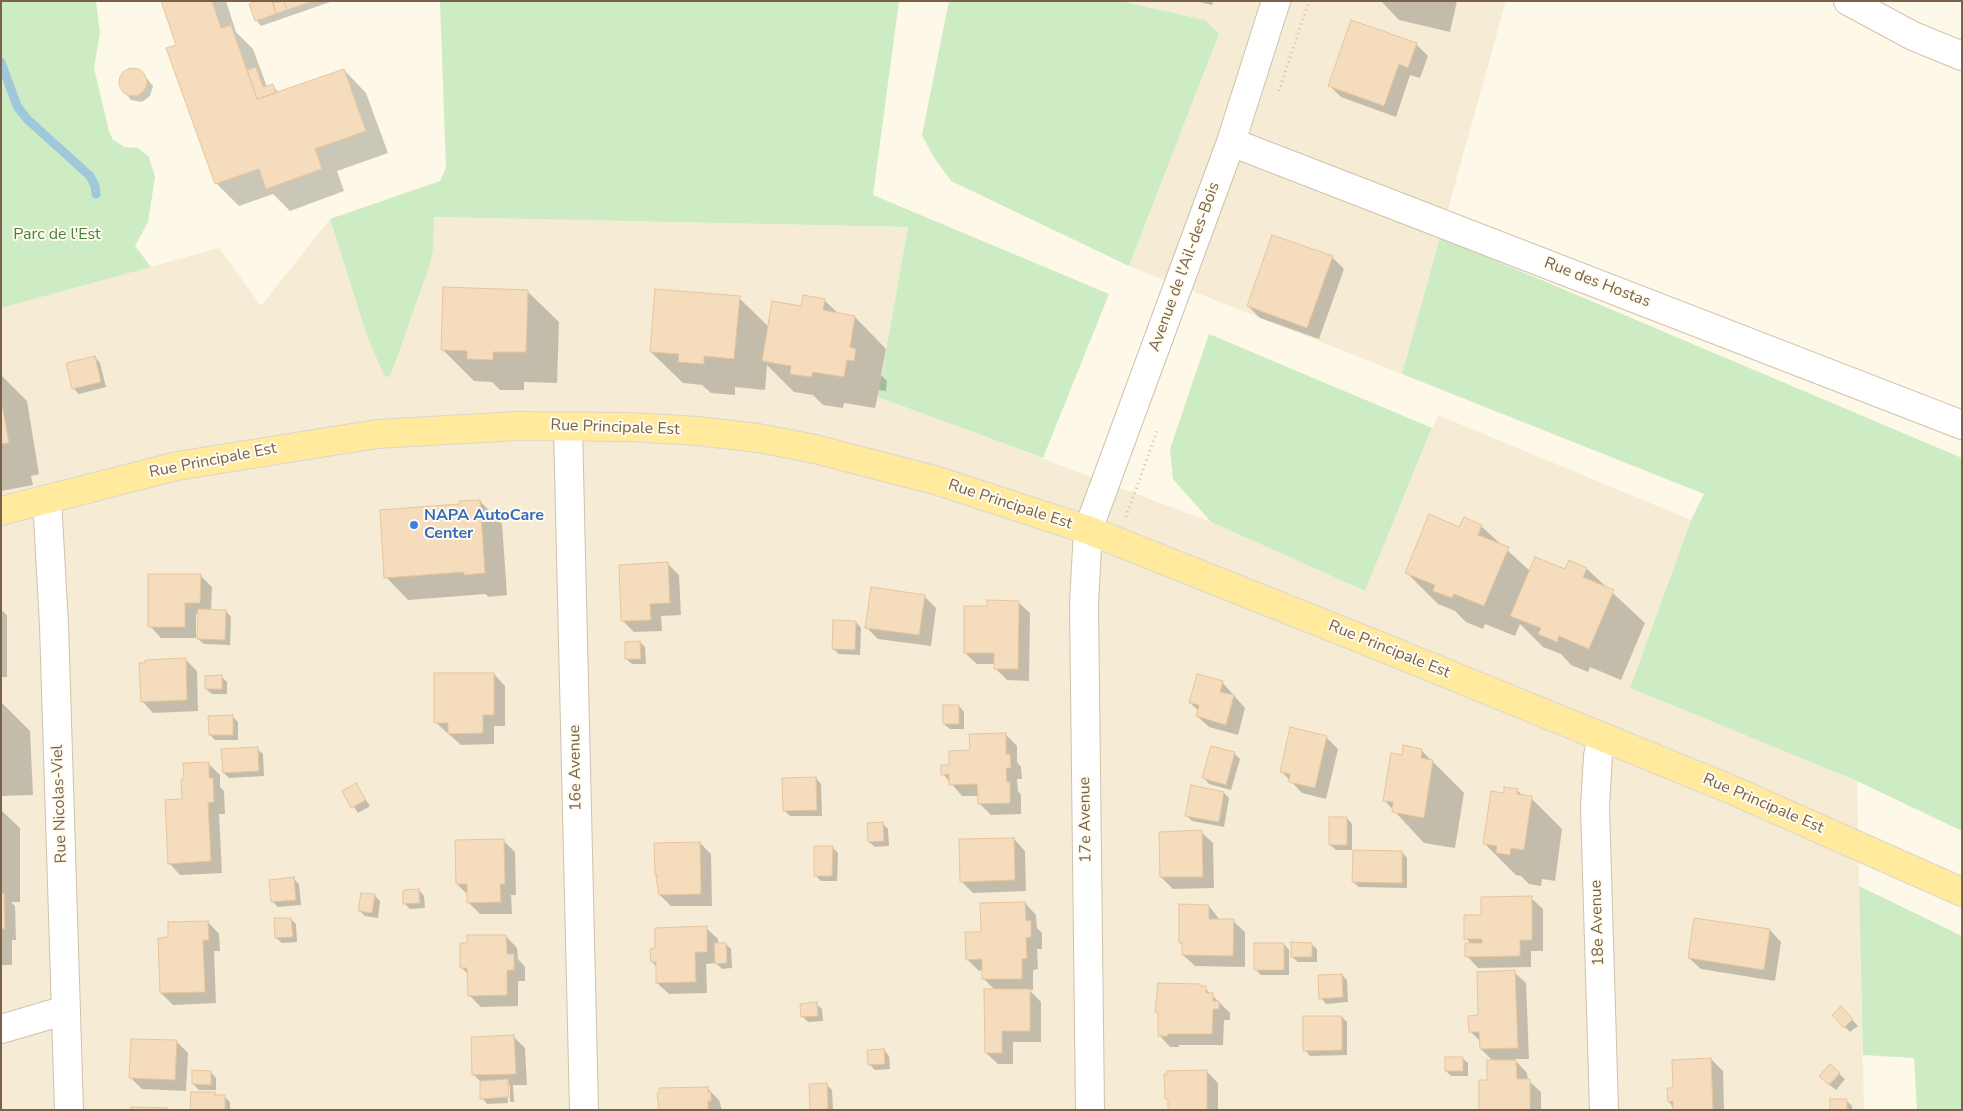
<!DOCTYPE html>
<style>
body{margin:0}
#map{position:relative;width:1963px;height:1111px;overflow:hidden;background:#fdf8e7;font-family:"Nunito Sans",sans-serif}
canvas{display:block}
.frame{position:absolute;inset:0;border:2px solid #796249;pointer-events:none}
</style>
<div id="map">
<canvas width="1963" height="1111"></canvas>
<div class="frame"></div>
</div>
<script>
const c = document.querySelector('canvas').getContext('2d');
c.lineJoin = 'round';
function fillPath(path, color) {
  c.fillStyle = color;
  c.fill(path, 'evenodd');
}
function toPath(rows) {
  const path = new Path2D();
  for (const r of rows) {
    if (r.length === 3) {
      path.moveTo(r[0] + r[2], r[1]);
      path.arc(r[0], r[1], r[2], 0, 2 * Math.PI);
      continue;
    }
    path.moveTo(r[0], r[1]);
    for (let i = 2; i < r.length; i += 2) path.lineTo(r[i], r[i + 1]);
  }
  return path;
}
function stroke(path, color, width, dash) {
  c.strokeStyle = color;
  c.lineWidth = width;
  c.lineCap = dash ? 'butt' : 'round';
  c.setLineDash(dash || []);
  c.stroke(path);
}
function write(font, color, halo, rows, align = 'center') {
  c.font = font + ' "Nunito Sans",sans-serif';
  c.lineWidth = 4;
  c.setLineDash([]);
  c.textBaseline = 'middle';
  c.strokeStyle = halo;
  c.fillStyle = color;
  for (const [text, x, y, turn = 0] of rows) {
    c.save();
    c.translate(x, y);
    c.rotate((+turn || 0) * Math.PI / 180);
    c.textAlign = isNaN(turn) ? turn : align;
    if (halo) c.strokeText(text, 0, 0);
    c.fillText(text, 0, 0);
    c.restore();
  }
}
fillPath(toPath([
 [1122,1,1506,1,1402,374,1129,266,1219,34,1205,20],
 [433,217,908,227,879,397,1211,522,1365,591,1438,415,1691,520,1630,688,1857,781,1864,1110,1,1110,1,308,219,248,261,306,330,219,367,336,384,376,433,250]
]), '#f6ecd5');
fillPath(toPath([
 [1,1,96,1,100,33,94,68,109,131,113,140,125,147,138,148,149,157,155,177,148,222,135,246,151,267,1,308],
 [440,1,899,1,873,195,1109,294,1043,458,878,397,908,227,434,217,433,250,430,264,390,377,384,376,367,336,330,219,440,181,446,168],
 [949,1,1121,1,1205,20,1219,34,1129,266,951,181,933,156,922,135],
 [1440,237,1962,458,1962,831,1857,781,1630,688,1691,520,1704,494,1402,374],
 [1209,334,1432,428,1365,591,1211,522,1173,479,1170,449],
 [1859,886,1962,936,1962,1110,1917,1110,1914,1058,1863,1055]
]), '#ceecc4');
fillPath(toPath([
 [162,1,226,1,236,32,253,49,267,87,272,85,279,93,344,70,366,93,388,153,337,171,344,191,290,211,273,194,239,206,216,183,177,45],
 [260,1,273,1,276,4,284,1,333,1,261,26,256,20],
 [1196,1,1213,1,1212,5],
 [1381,1,1457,1,1450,32,1399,20],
 [1416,44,1428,56,1420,78,1410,75,1396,117,1341,97,1330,86],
 [131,68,141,71,153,86,150,96,142,102,131,100,119,85,122,75],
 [1332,257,1344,269,1319,339,1260,318,1248,306],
 [527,291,559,322,557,383,524,382,524,390,500,390,492,382,474,381,443,350],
 [739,298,769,327,802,308,824,300,839,314,855,317,886,349,881,375,887,381,886,391,879,390,875,408,844,403,843,408,823,405,813,395,794,392,767,365,765,390,735,387,735,395,711,393,702,385,683,383,651,352],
 [95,357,100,363,106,387,79,394,73,388],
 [1,375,27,401,39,474,31,476,33,485,1,491],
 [480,501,502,524,507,595,488,597,486,594,408,600,386,577,460,506],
 [1481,526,1530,571,1587,569,1645,623,1621,680,1590,667,1588,672,1571,665,1561,654,1543,647,1520,624,1515,636,1485,624,1483,629,1466,622,1455,611,1438,604,1406,572,1460,528],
 [668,564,679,575,681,615,661,616,662,631,634,632,622,620],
 [200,575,212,587,211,611,226,611,231,617,230,645,204,644,198,639,199,614,196,614,196,638,161,638,150,626],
 [924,596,936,608,931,646,878,639,867,628],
 [1018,602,1030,613,1029,681,1007,680,995,668,995,664,977,664,965,653,988,607],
 [1,610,7,615,7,677,1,677],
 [856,622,861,628,860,655,839,654,833,649],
 [640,642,645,647,646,664,632,664,626,659],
 [185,659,197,671,198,711,153,713,142,701],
 [494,674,505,686,505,726,494,726,494,744,461,745,435,722],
 [221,676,227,682,227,694,212,694,206,689],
 [1222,682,1245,708,1238,735,1209,727,1197,716,1199,711,1190,703],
 [1,702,30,731,33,795,1,796],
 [959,706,964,712,964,729,950,729,944,724],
 [232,716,238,722,238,740,215,740,210,735],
 [1005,734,1017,746,1017,762,1021,767,1022,779,1017,779,1018,791,1021,795,1021,814,991,815,979,803,979,796,962,796,943,774,971,751],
 [1326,737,1338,749,1326,799,1302,793,1281,771],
 [257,749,263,754,264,776,229,778,224,773],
 [1421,750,1464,793,1455,848,1424,843,1385,801,1403,757],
 [1234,753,1240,759,1231,790,1209,784,1204,778],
 [208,763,220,775,220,787,224,791,225,814,219,814,222,873,180,875,169,863],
 [816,778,821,784,822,816,790,816,785,811],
 [356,785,370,806,358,813,344,791],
 [1192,787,1224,793,1229,798,1224,827,1192,821,1187,816],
 [1517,790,1523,796,1531,798,1562,829,1555,881,1542,879,1541,886,1529,884,1521,876,1516,875,1485,844,1505,794],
 [1,810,20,828,20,902,11,902,15,906,16,940,12,940,12,965,1,965],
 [1347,818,1352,824,1352,850,1336,850,1330,845],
 [883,824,888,829,889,846,875,847,869,842],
 [1201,832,1213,843,1214,888,1173,889,1161,877],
 [1014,839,1025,851,1026,891,973,893,962,882],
 [504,841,515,852,516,895,511,895,512,914,480,914,468,902,468,895,457,884],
 [700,843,711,854,712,906,671,906,660,895,658,877,656,875],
 [832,847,838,853,837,881,821,881,815,875],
 [1402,852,1407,858,1407,888,1359,887,1353,882],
 [293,878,299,884,301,905,278,907,272,901],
 [419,890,424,896,425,908,410,909,405,904],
 [375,896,380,901,378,918,365,916,359,910],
 [1531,898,1543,909,1543,951,1531,951,1531,967,1478,968,1467,956,1471,944,1466,938,1483,916],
 [1025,903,1036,915,1037,928,1042,933,1042,949,1037,949,1038,969,1033,970,1033,990,1029,990,1041,1002,1041,1042,1013,1042,1013,1064,998,1064,986,1053,995,990,984,979,983,970,979,971,967,959,982,933],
 [1209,906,1220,920,1233,921,1245,932,1245,967,1195,966,1183,955,1183,946,1180,942],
 [291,919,296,924,297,942,282,943,276,938],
 [208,922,219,934,220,951,214,951,216,1003,173,1005,161,993,170,939],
 [706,928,718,939,718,944,726,944,731,949,732,968,722,969,716,963,706,964,707,993,669,994,657,983,657,967,652,962],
 [1770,930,1781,942,1775,981,1701,969,1689,958],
 [506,936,517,948,518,959,525,967,525,981,518,981,518,1006,481,1007,469,995,469,975,462,968],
 [1284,944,1289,950,1289,975,1261,975,1255,969],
 [1311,944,1317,949,1317,962,1298,962,1292,957],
 [1514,972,1526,983,1529,1059,1514,1059,1527,1073,1528,1080,1541,1092,1541,1110,1481,1110,1494,1062,1481,1049,1481,1042,1470,1031],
 [1342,975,1347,980,1348,1002,1326,1004,1321,998],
 [1199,985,1205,988,1230,1013,1230,1020,1224,1020,1223,1045,1179,1045,1179,1047,1170,1047,1159,1035,1159,1014,1156,1011],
 [816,1004,822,1009,823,1021,808,1022,802,1016],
 [1841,1008,1858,1026,1850,1032,1833,1015],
 [1342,1017,1347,1022,1347,1055,1310,1056,1305,1050],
 [514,1037,525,1048,527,1085,513,1085,514,1102,510,1102,510,1085,507,1085,508,1103,487,1104,482,1098,481,1082,474,1075],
 [176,1041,188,1053,186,1091,142,1089,131,1078],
 [884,1050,889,1056,890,1069,875,1070,869,1064],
 [1462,1058,1468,1063,1468,1076,1451,1076,1446,1071],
 [1711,1059,1723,1071,1724,1110,1674,1110,1669,1101,1674,1089],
 [1830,1066,1845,1079,1836,1090,1826,1082],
 [1206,1071,1218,1083,1218,1110,1169,1110,1169,1101,1166,1098],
 [211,1072,216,1078,216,1090,199,1090,193,1084],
 [826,1084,832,1090,833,1110,812,1110],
 [707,1088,719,1100,722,1110,661,1110],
 [215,1093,218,1097,225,1097,230,1102,230,1110,192,1110],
 [1846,1100,1852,1106,1852,1110,1831,1110]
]), '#0003');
stroke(toPath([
 [1,62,17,106,27,119,90,176,95,186,96,194]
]), '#9fc8db', 9);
const building = toPath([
 [161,1,212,1,221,28,231,25,257,99,344,69,366,131,315,149,322,169,266,189,259,169,215,184,166,48,176,45,161,1],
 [257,1,272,1,276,14,255,21,249,4,257,1],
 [284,1,287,10,276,14,273,3,284,1],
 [284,1,313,1,287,10,284,1],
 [1351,20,1417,43,1408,68,1399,64,1384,106,1328,86,1351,20],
 [256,67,263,87,273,84,276,93,257,99,247,70,256,67],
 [133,82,14],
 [1272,235,1333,256,1307,328,1247,306,1272,235],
 [443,287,528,290,526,352,493,352,493,360,467,359,467,351,441,350,443,287],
 [655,289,740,296,734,359,704,356,704,364,678,362,679,354,650,352,655,289],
 [803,295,825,299,823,310,855,316,850,347,856,349,854,361,847,360,844,377,813,372,811,377,790,374,791,366,762,361,772,301,801,306,803,295],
 [95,356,101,382,72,389,66,363,95,356],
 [1,399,9,443,1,444,1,399],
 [480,500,485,573,464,575,464,572,384,578,380,510,459,504,459,501,480,500],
 [1429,514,1459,527,1464,517,1482,525,1478,535,1509,547,1484,606,1454,594,1452,598,1433,591,1435,585,1405,573,1429,514],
 [1535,557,1565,569,1569,560,1587,568,1583,577,1614,590,1589,649,1559,636,1557,642,1538,634,1541,628,1510,616,1535,557],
 [668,562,670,603,650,604,651,620,621,621,619,565,668,562],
 [148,574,201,574,200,603,185,603,185,627,148,627,148,574],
 [871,587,925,595,919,635,865,628,871,587],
 [987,600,1019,601,1018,669,994,669,994,653,964,653,964,606,987,606,987,600],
 [198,609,226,610,225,640,197,639,198,609],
 [833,620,856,621,855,650,832,649,833,620],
 [640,641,641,659,625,659,625,642,640,641],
 [186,658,187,700,141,702,139,663,145,663,145,660,186,658],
 [434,673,494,673,494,715,483,715,483,733,448,734,448,723,434,723,434,673],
 [1197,674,1223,681,1220,692,1234,695,1226,725,1196,716,1199,705,1189,703,1197,674],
 [222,675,222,689,205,689,205,676,222,675],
 [943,705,959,705,959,724,943,724,943,705],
 [233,715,233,735,209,735,208,716,233,715],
 [1290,727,1327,736,1315,788,1289,782,1290,774,1280,772,1290,727],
 [1006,733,1006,754,1010,754,1011,768,1006,768,1007,782,1010,782,1010,803,978,804,977,784,949,785,949,774,941,775,941,765,949,765,949,751,970,750,969,734,1006,733],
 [1403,745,1422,749,1421,758,1433,760,1424,818,1392,812,1393,802,1383,801,1391,753,1402,755,1403,745],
 [1211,746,1235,752,1226,785,1202,778,1211,746],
 [258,747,259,771,223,773,221,749,258,747],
 [209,762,209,778,213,778,214,802,208,803,211,861,168,864,165,800,182,799,181,779,184,779,183,763,209,762],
 [816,777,817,810,783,811,782,778,816,777],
 [356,783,366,800,351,808,342,791,356,783],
 [1191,785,1224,792,1219,822,1185,816,1191,785],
 [1504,787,1518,789,1517,794,1532,796,1524,850,1511,848,1510,855,1496,853,1497,846,1483,844,1491,791,1504,793,1504,787],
 [1329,817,1347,817,1347,845,1329,845,1329,817],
 [883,822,884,841,868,842,867,823,883,822],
 [1202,830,1203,877,1160,877,1159,832,1202,830],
 [1014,838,1015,880,960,882,959,839,1014,838],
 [504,839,505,884,500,884,501,902,467,903,467,884,456,884,455,840,504,839],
 [700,842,701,894,659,895,656,877,658,875,655,875,654,843,700,842],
 [814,846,833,846,832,876,814,876,814,846],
 [1353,850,1402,851,1402,883,1352,882,1353,850],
 [294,877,296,900,271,902,269,880,294,877],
 [419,889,420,903,403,904,403,890,419,889],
 [4,893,5,929,1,929,1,894,4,893],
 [361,893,375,894,372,913,358,911,361,893],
 [1532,896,1532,940,1520,940,1520,956,1465,957,1465,943,1482,943,1482,939,1464,939,1464,915,1481,915,1481,897,1532,896],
 [1025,902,1026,921,1031,920,1031,937,1026,938,1027,958,1022,959,1022,979,982,979,982,959,966,960,965,932,981,932,980,903,1025,902],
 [1179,904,1209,905,1209,919,1234,919,1233,956,1182,955,1182,943,1179,943,1179,904],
 [274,918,291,918,293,937,275,938,274,918],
 [1694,918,1770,929,1764,970,1688,958,1694,918],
 [208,921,209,940,203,940,205,992,160,993,158,938,168,937,168,922,208,921],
 [707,926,707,952,695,952,696,982,656,983,656,962,651,962,650,949,655,948,655,928,707,926],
 [467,935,506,935,507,954,514,954,514,970,507,970,507,995,468,996,467,968,460,968,460,943,467,943,467,935],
 [1291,942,1312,943,1312,957,1291,957,1291,942],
 [714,943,726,943,727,963,715,964,714,943],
 [1254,943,1284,943,1284,970,1254,970,1254,943],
 [1515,970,1518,1048,1480,1049,1479,1032,1469,1032,1468,1016,1478,1015,1477,972,1515,970],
 [1342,974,1343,997,1319,999,1318,975,1342,974],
 [1158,983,1200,984,1200,986,1206,986,1206,993,1213,993,1213,1001,1219,1001,1219,1009,1213,1009,1212,1034,1168,1034,1168,1036,1158,1036,1158,1012,1155,1012,1158,983],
 [984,989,1030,989,1030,1031,1002,1031,1002,1053,985,1053,984,989],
 [817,1002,818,1016,801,1017,800,1004,817,1002],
 [1841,1006,1853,1019,1844,1028,1832,1015,1841,1006],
 [1303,1016,1342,1016,1342,1050,1303,1051,1303,1016],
 [514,1035,516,1074,472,1075,471,1037,514,1035],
 [131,1039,177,1040,175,1080,129,1078,131,1039],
 [884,1049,885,1064,868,1065,867,1050,884,1049],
 [1445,1057,1463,1057,1463,1071,1445,1071,1445,1057],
 [1711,1058,1713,1110,1673,1110,1673,1101,1668,1102,1667,1088,1673,1088,1672,1060,1711,1058],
 [1487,1060,1516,1060,1517,1079,1530,1079,1530,1110,1479,1110,1479,1080,1487,1080,1487,1060],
 [1830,1064,1840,1073,1829,1085,1819,1076,1830,1064],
 [192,1070,211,1071,211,1085,192,1084,192,1070],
 [1207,1070,1207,1110,1168,1110,1168,1099,1165,1099,1164,1074,1167,1074,1167,1071,1207,1070],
 [508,1079,509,1097,480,1099,480,1081,508,1079],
 [827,1083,828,1109,810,1110,809,1084,827,1083],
 [708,1087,708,1092,711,1092,711,1101,708,1101,708,1110,659,1110,657,1093,659,1093,659,1088,708,1087],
 [191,1092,215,1092,215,1095,225,1095,225,1110,190,1110,191,1092],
 [1830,1099,1847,1099,1847,1110,1830,1110,1830,1099],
 [131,1107,168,1108,168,1110,131,1110,131,1107]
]);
fillPath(building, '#f4dcbd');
stroke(building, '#e8c59c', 1);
const minor = toPath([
 [1848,1,1913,36,1962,56],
 [1231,142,1962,425],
 [568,427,584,1110],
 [47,499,54,625,69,1110],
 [1602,737,1598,756,1595,807,1604,1110],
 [1,1029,66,1010],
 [1090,1110,1084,603,1088,530,1231,142,1276,1]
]);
const primary = toPath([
 [1,511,177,466,377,434,517,426,630,427,698,431,758,438,815,449,938,481,1088,530,1362,639,1730,789,1962,892]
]);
stroke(minor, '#d0c1ab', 30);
stroke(primary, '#dcd6d0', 30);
stroke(toPath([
 [1279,91,1309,1],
 [1126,517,1157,431]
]), '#dabf9f', 3, [1, 4]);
stroke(minor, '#fff', 28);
stroke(primary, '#ffea9d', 28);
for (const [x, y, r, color] of [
 [414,525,5,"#3f7fe0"]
]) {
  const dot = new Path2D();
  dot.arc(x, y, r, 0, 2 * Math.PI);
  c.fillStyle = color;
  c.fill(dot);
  stroke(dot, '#fffbee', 2);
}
write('16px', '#498041', '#fffbee', [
 ["Parc de l'Est",57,235]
]);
write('16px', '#796249', '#fffbee', [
 ["Avenue de l'Ail-des-Bois",1185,267,-70],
 ["Rue des Hostas",1597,283,21],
 ["Rue Principale Est",615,428,2],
 ["Rue Principale Est",213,461,-11],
 ["Rue Principale Est",1010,505,18],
 ["Rue Principale Est",1389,650,22],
 ["16e Avenue",576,768,-91],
 ["Rue Nicolas-Viel",60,804,-92],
 ["Rue Principale Est",1763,804,23],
 ["17e Avenue",1086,820,-91],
 ["18e Avenue",1598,923,-92]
]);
write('bold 16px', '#366cbe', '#fffbee', [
 ["NAPA AutoCare",424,516],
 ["Center",424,534]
], 'left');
</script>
